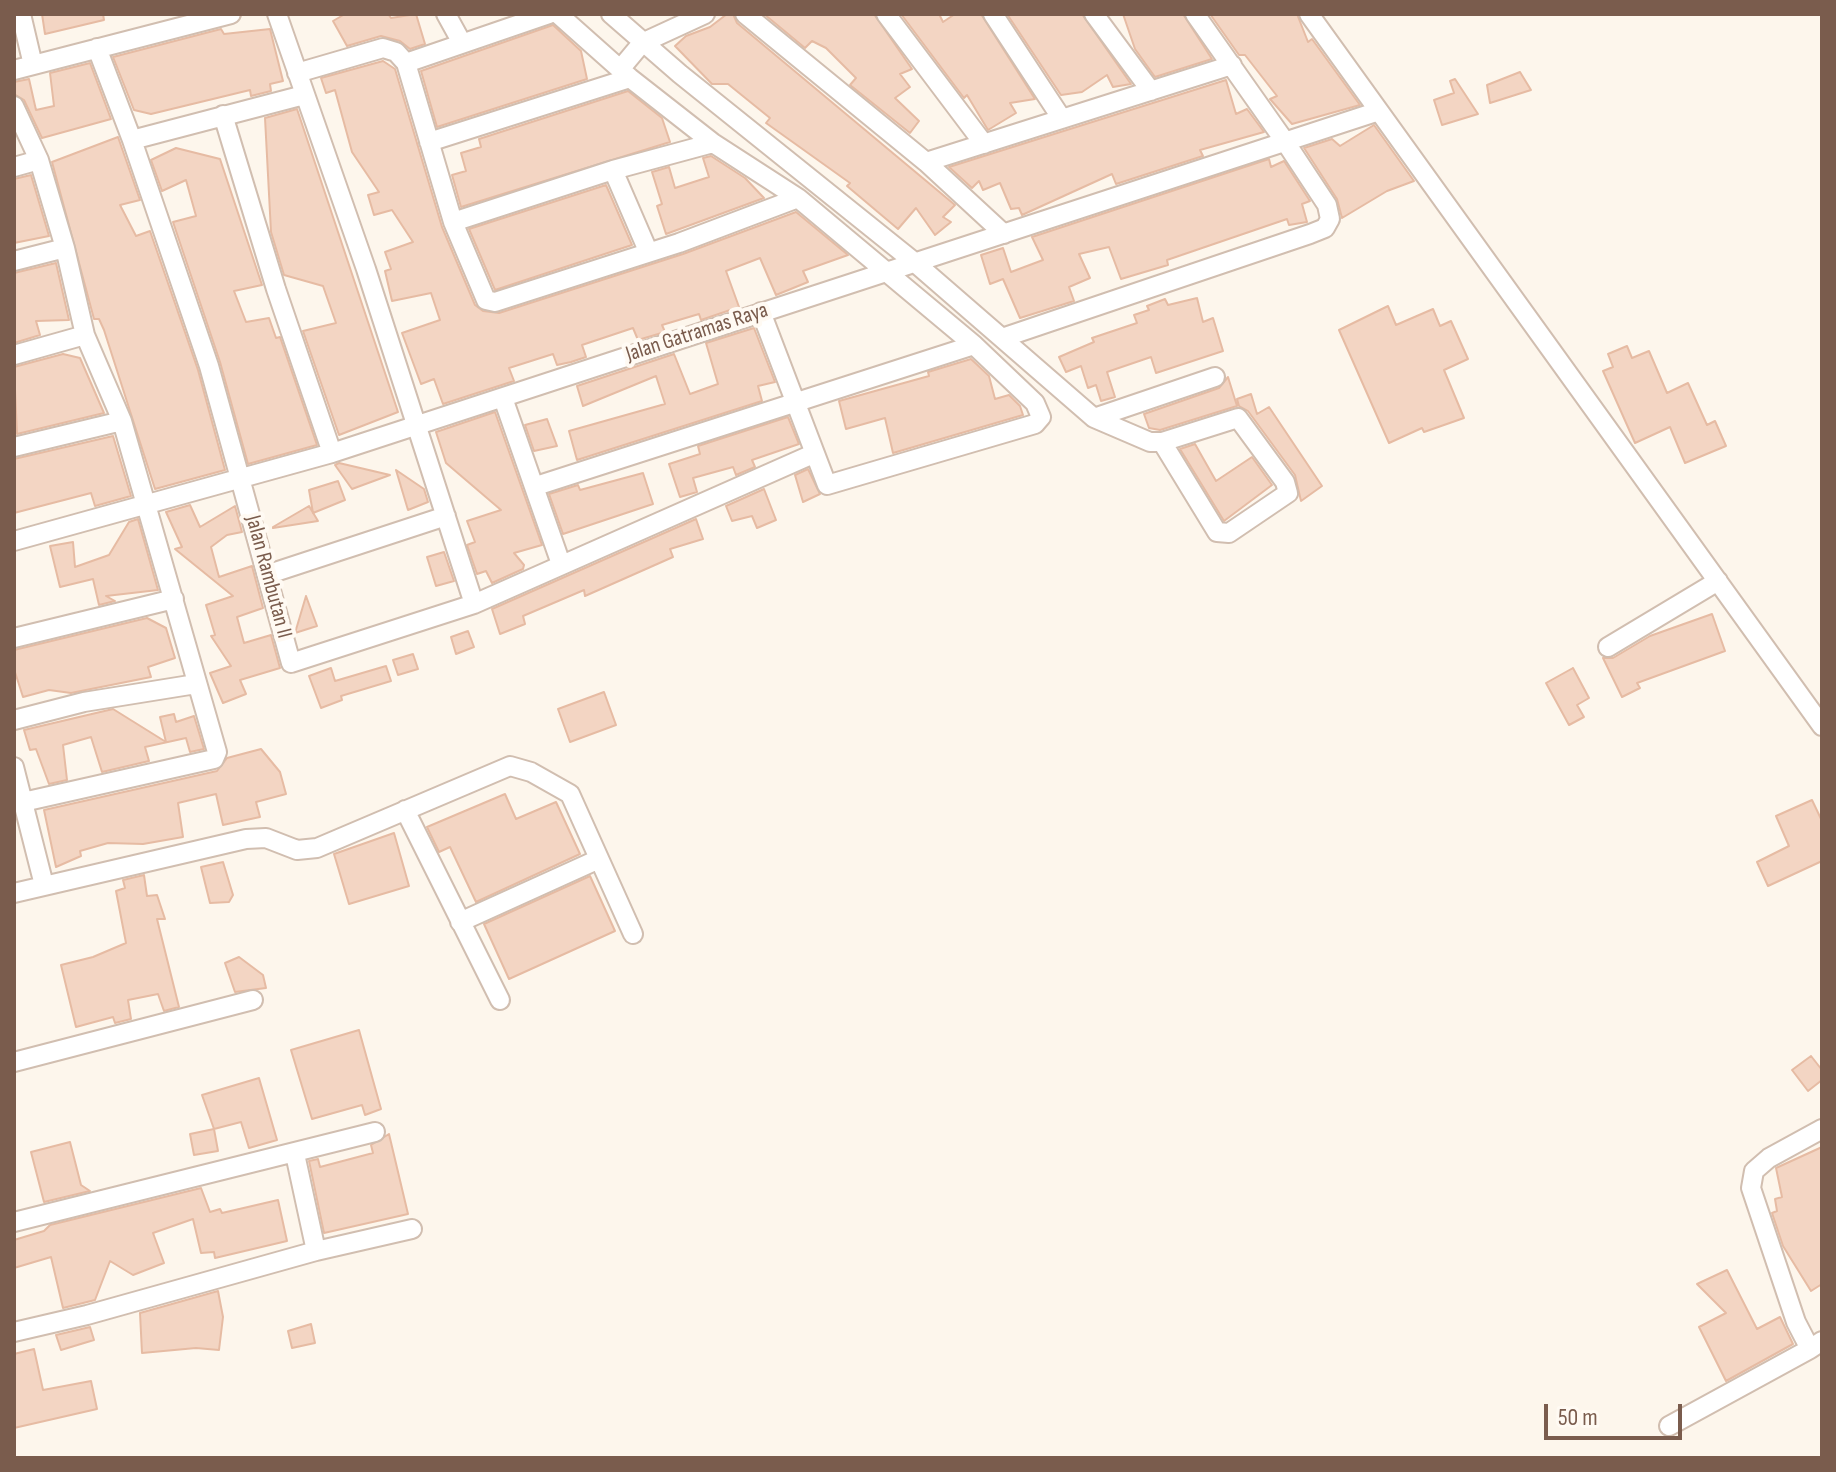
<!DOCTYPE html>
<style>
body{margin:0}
#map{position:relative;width:1836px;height:1472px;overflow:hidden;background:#fdf6ec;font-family:"Sofia Sans Condensed",sans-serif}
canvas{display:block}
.frame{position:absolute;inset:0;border:16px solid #7a5c4d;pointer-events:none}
.scale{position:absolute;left:1544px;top:1404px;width:138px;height:36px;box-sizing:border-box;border:4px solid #7a5c4d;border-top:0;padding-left:10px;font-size:24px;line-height:28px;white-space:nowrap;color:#7a5c4d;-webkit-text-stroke:6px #fffaf3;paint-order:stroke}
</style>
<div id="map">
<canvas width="1836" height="1472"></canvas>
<div class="frame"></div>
<div class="scale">50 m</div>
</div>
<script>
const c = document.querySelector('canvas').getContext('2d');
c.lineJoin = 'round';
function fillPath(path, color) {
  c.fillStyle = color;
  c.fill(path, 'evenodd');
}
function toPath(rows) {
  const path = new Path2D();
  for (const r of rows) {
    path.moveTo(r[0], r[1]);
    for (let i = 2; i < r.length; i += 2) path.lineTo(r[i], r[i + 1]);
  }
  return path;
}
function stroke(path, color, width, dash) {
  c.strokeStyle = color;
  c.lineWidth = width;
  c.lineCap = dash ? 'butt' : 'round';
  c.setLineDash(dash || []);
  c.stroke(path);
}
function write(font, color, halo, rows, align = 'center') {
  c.font = font + ' "Sofia Sans Condensed",sans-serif';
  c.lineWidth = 8;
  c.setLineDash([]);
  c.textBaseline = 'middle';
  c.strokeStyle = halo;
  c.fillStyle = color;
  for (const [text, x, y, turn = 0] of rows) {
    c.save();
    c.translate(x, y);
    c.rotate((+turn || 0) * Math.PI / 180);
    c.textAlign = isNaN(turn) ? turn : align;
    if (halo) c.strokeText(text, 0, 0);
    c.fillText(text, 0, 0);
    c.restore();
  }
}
const building = toPath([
 [42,14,103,14,104,20,45,34,42,14],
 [345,14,388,14,391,18,416,14,425,44,410,49,400,41,381,36,347,46,333,21,345,14],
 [727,14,733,14,737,23,955,205,943,217,951,222,935,235,916,208,898,229,847,186,850,183,766,123,770,118,728,84,712,84,675,46,686,36,710,27,727,14],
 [764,14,874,14,912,69,900,74,910,87,895,98,919,121,910,133,850,85,856,78,826,48,812,41,805,48,764,14],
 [901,14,939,14,943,22,955,14,981,14,1035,99,1010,103,1016,113,988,130,967,95,964,98,901,14],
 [1007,14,1082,14,1131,84,1113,87,1107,75,1082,92,1061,95,1007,14],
 [1123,14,1183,14,1212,59,1155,77,1135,49,1123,14],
 [1210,14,1297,14,1308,42,1312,39,1360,105,1292,124,1270,99,1277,96,1245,55,1239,55,1210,14],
 [553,25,581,51,587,79,437,127,421,71,553,25],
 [221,29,224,34,270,29,283,81,270,84,271,91,251,96,250,90,151,114,134,110,113,57,221,29],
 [383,61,395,69,442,227,475,305,483,311,499,313,683,254,796,212,848,255,803,271,808,282,776,295,760,258,726,271,739,307,701,320,699,314,662,325,665,332,638,340,633,328,582,345,586,357,571,362,557,365,553,354,509,368,514,381,443,404,434,379,421,384,402,333,440,320,431,293,392,301,385,271,391,269,385,252,413,242,392,210,374,215,368,195,379,192,352,152,335,90,326,93,321,78,383,61],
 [90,63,111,119,42,138,24,100,14,94,14,82,29,79,36,110,54,106,50,73,90,63],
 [1520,72,1531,90,1490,103,1487,85,1520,72],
 [1455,79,1478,114,1442,125,1434,100,1454,93,1450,81,1455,79],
 [1226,80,1236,114,1247,109,1264,132,1200,150,1203,156,1116,184,1112,174,1022,215,1019,208,1011,209,1000,183,983,190,979,181,972,188,949,167,1226,80],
 [628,91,662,118,670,142,461,207,452,175,466,171,461,153,481,147,479,139,628,91],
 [297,109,398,412,339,435,303,331,336,323,323,286,284,275,271,232,265,118,297,109],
 [1374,125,1414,181,1387,191,1342,218,1337,199,1304,148,1332,139,1340,146,1374,125],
 [118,137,140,200,120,205,136,236,150,231,198,370,225,470,155,489,104,330,99,319,94,319,52,162,118,137],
 [176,148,220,159,262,285,234,291,246,322,269,318,276,338,280,337,317,445,248,464,220,362,173,222,196,216,186,180,162,191,151,160,176,148],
 [711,156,745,178,764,198,666,234,657,206,662,204,652,172,669,167,675,188,709,177,703,158,711,156],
 [1269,159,1271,167,1284,161,1310,201,1302,204,1307,222,1289,225,1287,219,1167,260,1168,265,1121,279,1109,247,1079,254,1090,278,1069,287,1074,301,1020,318,1003,279,990,284,981,255,1003,248,1011,272,1043,260,1032,237,1269,159],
 [31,175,49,236,14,243,14,179,31,175],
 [606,185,632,245,495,290,469,229,606,185],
 [56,263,69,320,36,321,40,335,14,343,14,273,56,263],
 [1197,298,1203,322,1213,318,1223,351,1156,373,1151,357,1107,372,1115,397,1101,401,1096,385,1088,388,1081,366,1066,372,1059,357,1094,342,1092,338,1137,323,1134,315,1149,310,1147,306,1165,299,1168,305,1197,298],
 [1388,306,1396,325,1433,309,1440,326,1451,321,1468,359,1444,370,1464,418,1424,432,1422,428,1389,443,1339,330,1388,306],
 [754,328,775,382,758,386,762,401,577,460,569,431,665,404,656,376,583,406,577,386,674,354,690,394,718,384,706,343,754,328],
 [1627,346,1632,358,1649,351,1667,393,1688,383,1707,425,1715,421,1726,446,1685,463,1670,427,1635,443,1603,371,1613,367,1608,354,1627,346],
 [63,354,80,358,104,413,17,434,14,367,63,354],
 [971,359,989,376,995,399,1009,395,1020,406,1023,415,893,453,885,418,846,429,839,401,929,376,928,372,971,359],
 [1228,377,1237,406,1160,430,1149,428,1144,414,1219,388,1228,377],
 [1251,394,1257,414,1269,407,1322,486,1301,501,1295,475,1248,411,1239,406,1237,399,1251,394],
 [495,412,542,545,514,553,524,565,523,569,492,583,486,571,477,574,467,545,475,542,467,521,501,510,446,463,436,432,495,412],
 [788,417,799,444,752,460,755,467,736,475,733,467,693,478,697,492,680,497,669,464,700,454,698,446,788,417],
 [547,419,557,446,534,451,525,425,547,419],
 [113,436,131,496,95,506,91,493,14,513,14,459,113,436],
 [1195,444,1216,481,1252,457,1272,485,1224,521,1180,449,1195,444],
 [339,463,390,475,352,489,335,465,339,463],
 [808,469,820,494,803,502,795,475,808,469],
 [396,470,424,489,428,502,408,510,396,470],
 [643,473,653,504,563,534,549,494,578,485,580,490,643,473],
 [338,481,345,500,313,513,309,490,338,481],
 [764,489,776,520,757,528,752,516,732,521,726,506,764,489],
 [190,505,200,527,235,506,242,532,227,535,211,547,219,577,252,566,263,608,237,617,244,643,271,635,280,668,240,680,246,694,223,703,210,673,231,666,211,636,215,635,206,605,233,596,175,549,182,547,166,512,190,505],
 [309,506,318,521,273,528,273,527,309,506],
 [138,519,158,590,106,596,115,601,99,605,93,579,60,587,50,546,73,542,75,567,109,555,129,522,138,519],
 [696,519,703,539,670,549,673,557,585,596,584,590,523,616,525,624,500,634,492,609,696,519],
 [444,552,454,581,436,586,427,557,444,552],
 [306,596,317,626,295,633,306,596],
 [1712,614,1725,651,1637,683,1640,688,1622,697,1603,658,1613,658,1650,636,1712,614],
 [147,618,166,628,175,658,148,667,151,677,71,693,49,690,23,697,14,669,14,650,147,618],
 [468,631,474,647,456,654,451,637,468,631],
 [413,654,418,669,398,675,393,660,413,654],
 [386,666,391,681,341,696,342,700,321,708,309,676,331,668,335,681,386,666],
 [1573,668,1589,698,1577,705,1584,717,1569,725,1546,683,1573,668],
 [604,692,616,725,570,742,558,709,604,692],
 [113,709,166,742,160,717,174,714,176,722,194,716,204,749,190,752,186,738,145,747,149,761,102,772,91,737,63,745,67,780,49,784,36,749,30,750,24,730,113,709],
 [261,749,280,772,286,794,256,802,260,817,223,825,216,794,178,803,183,837,143,844,108,843,80,851,81,856,56,867,44,810,217,771,227,758,261,749],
 [505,794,516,819,556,802,580,854,476,902,450,847,439,852,427,827,505,794],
 [1812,800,1822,821,1822,861,1768,886,1757,862,1789,846,1776,816,1812,800],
 [394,833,409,886,349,904,334,854,394,833],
 [223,862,233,895,229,902,210,903,201,867,223,862],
 [144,875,147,896,157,895,165,919,157,919,179,1007,164,1011,158,994,128,1000,131,1019,115,1023,113,1017,76,1027,61,965,93,957,126,943,116,891,125,888,123,880,144,875],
 [590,876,615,931,509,979,484,924,590,876],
 [239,957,263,975,266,988,235,992,225,963,239,957],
 [359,1030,381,1109,365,1115,362,1105,312,1119,291,1050,359,1030],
 [1811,1056,1822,1070,1822,1080,1808,1091,1792,1070,1811,1056],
 [259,1078,277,1140,249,1148,241,1122,214,1129,202,1095,259,1078],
 [214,1129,218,1151,194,1155,190,1134,214,1129],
 [389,1134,408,1214,324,1233,309,1161,318,1159,320,1167,373,1153,371,1145,389,1134],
 [70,1142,81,1185,90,1191,44,1202,31,1152,70,1142],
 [1822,1147,1822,1284,1811,1291,1783,1246,1772,1213,1777,1211,1775,1199,1782,1197,1776,1168,1822,1147],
 [201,1188,210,1212,220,1209,222,1213,278,1200,287,1241,215,1258,214,1252,201,1253,193,1219,153,1233,164,1263,133,1275,110,1261,95,1300,63,1308,51,1257,14,1268,14,1240,44,1231,50,1225,201,1188],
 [1727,1270,1757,1329,1780,1317,1793,1344,1726,1381,1699,1327,1726,1313,1697,1284,1727,1270],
 [218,1291,223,1317,219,1350,196,1348,142,1353,140,1313,218,1291],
 [311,1324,315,1343,292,1348,288,1331,311,1324],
 [90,1327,94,1340,61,1350,56,1335,90,1327],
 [34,1349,43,1390,91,1381,97,1409,14,1428,14,1354,34,1349]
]);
fillPath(building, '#f3d5c3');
stroke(building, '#e6bba3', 2);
const minor = toPath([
 [21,14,33,65],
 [277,14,366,269,474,604],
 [446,14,462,43],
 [549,14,406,63,453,222,486,300,495,302,679,243,798,198],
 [558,14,630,78,713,143,798,198,974,345,1035,403,1041,417,1035,424,827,485,761,312],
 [611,14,680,74,913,261,1094,418,1150,442,1162,442,1238,418,1285,482,1288,493,1229,533,1217,532,1162,442],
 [745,14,926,162,1004,234],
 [886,14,984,144],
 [993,14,1062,119],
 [1094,14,1151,91],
 [1309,14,1822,726],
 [97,48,132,140,209,366,291,663,474,604,813,454],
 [622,67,642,43,705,14],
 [14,70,231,14],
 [297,73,383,48,396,52,406,63],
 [14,106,39,160,65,248,85,335,122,421,217,752,214,759,23,802],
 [223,115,276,289,332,453],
 [132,140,304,95],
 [429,142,630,78],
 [926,162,1232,65],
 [14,167,39,160],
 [613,170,648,251],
 [453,222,613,170,713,143],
 [14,261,65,248],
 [1002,338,1310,234,1325,228,1330,219,1327,205,1286,143,1195,14],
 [14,355,85,335],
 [503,398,561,564],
 [1094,418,1215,377],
 [14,447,122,421],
 [536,486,974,345],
 [14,541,332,453,1376,112],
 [269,574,446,516],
 [14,638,174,599],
 [1608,647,1718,581],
 [14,720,84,702,196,684],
 [14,767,44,885],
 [405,810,500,1000],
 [14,893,246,839,266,838,297,850,317,848,510,766,531,772,570,794,633,934],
 [460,922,599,859],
 [14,1062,253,1000],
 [1822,1129,1769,1158,1754,1171,1751,1188,1796,1322,1810,1349,1822,1341],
 [295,1154,316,1251],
 [14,1222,375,1132],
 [14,1332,87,1315,316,1251,412,1229],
 [1669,1426,1810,1349]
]);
stroke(minor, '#d1beb0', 22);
stroke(minor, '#fff', 18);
write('22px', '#7a5c4d', '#fffaf3', [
 ["Jalan Gatramas Raya",697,333,-18],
 ["Jalan Rambutan II",268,577,75]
]);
</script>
